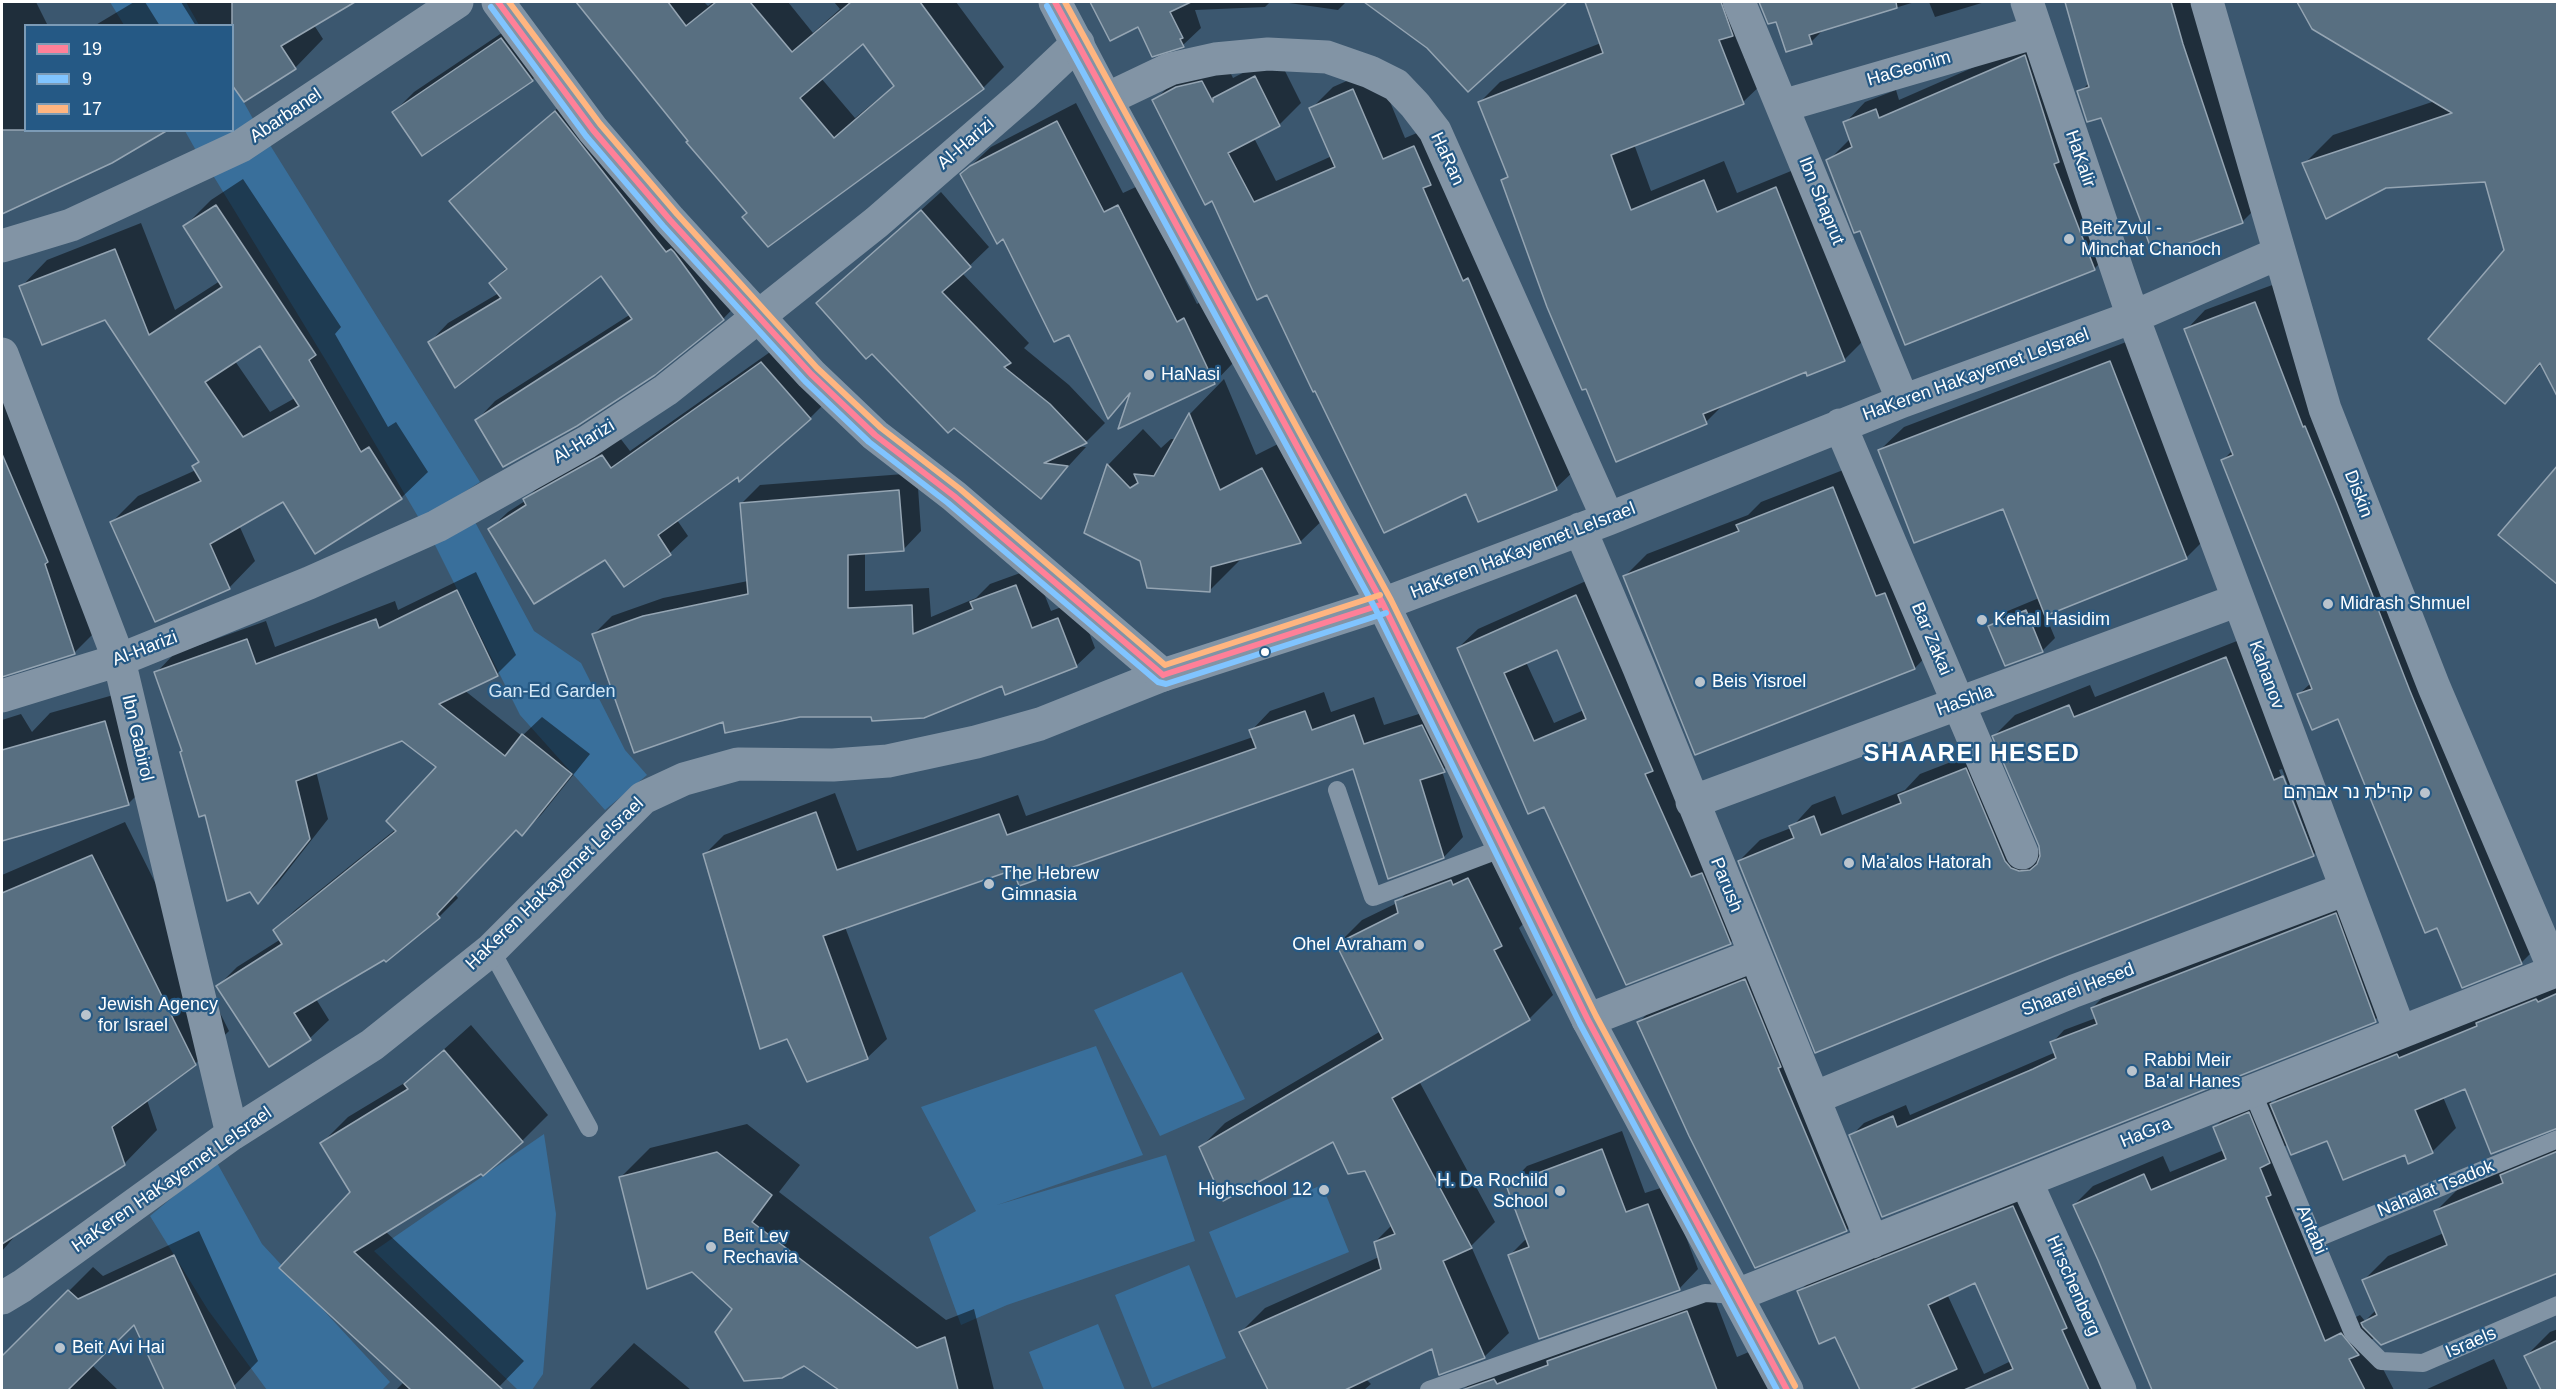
<!DOCTYPE html>
<meta charset="utf-8">
<style>
body{margin:0}
#map{position:relative;width:2559px;height:1392px;overflow:hidden;background:#3b576f;font-family:Helvetica,sans-serif}
canvas{display:block}
.frame{position:absolute;inset:0;border:3px solid #fff;pointer-events:none}
.legend{position:absolute;left:24px;top:24px;width:210px;height:108px;box-sizing:border-box;background:#255985;border:2px solid #7c9bb6;margin:0;padding:8px 10px;list-style:none;font-size:18px;color:#fff}
.legend li{display:flex;align-items:center;gap:12px;height:30px}
.legend b{width:30px;border:2px solid #7c9bb6}
</style>
<div id="map">
<canvas width="2559" height="1392"></canvas>
<div class="frame"></div>
<ul class="legend">
<li><b style="height:8px;background:#ff8098"></b>19</li>
<li><b style="height:8px;background:#80c4ff"></b>9</li>
<li><b style="height:8px;background:#ffb580"></b>17</li>
</ul>
</div>
<script>
const c = document.querySelector('canvas').getContext('2d');
c.lineJoin = 'round';
function fillPath(path, color) {
  c.fillStyle = color;
  c.fill(path, 'evenodd');
}
function toPath(rows) {
  const path = new Path2D();
  for (const r of rows) {
    path.moveTo(r[0], r[1]);
    for (let i = 2; i < r.length; i += 2) path.lineTo(r[i], r[i + 1]);
  }
  return path;
}
function stroke(path, color, width, dash) {
  c.strokeStyle = color;
  c.lineWidth = width;
  c.lineCap = dash ? 'butt' : 'round';
  c.setLineDash(dash || []);
  c.stroke(path);
}
function write(font, color, halo, rows, align = 'center') {
  c.font = font + ' Helvetica,Heebo,sans-serif';
  c.lineWidth = 4.5;
  c.setLineDash([]);
  c.textBaseline = 'middle';
  c.strokeStyle = halo;
  c.fillStyle = color;
  for (const [text, x, y, turn = 0] of rows) {
    c.save();
    c.translate(x, y);
    c.rotate((+turn || 0) * Math.PI / 180);
    c.textAlign = isNaN(turn) ? turn : align;
    if (halo) c.strokeText(text, 0, 0);
    c.fillText(text, 0, 0);
    c.restore();
  }
}
fillPath(toPath([
 [110,2,186,2,199,25,124,25],
 [233,83,257,126,198,154,185,131,232,130],
 [270,145,480,482,420,520,328,364,211,172],
 [475,522,534,631,581,663,625,750,647,775,605,810,520,715,433,541],
 [1182,972,1245,1099,1160,1136,1094,1010],
 [1096,1046,1143,1155,997,1205,1166,1155,1195,1241,1007,1305,961,1325,929,1237,976,1211,921,1107],
 [544,1134,556,1214,543,1374,532,1390,518,1390,374,1251],
 [216,1161,262,1244,390,1382,382,1390,267,1390,208,1310,150,1216],
 [1322,1185,1349,1252,1236,1298,1209,1232],
 [1189,1265,1226,1358,1152,1388,1115,1295],
 [1098,1324,1125,1390,1044,1390,1029,1352]
]), '#396f9b');
fillPath(toPath([
 [2,2,36,2,48,26,26,26,26,130,111,162,2,213],
 [134,2,145,2,160,26,94,26],
 [181,2,352,2,314,25,323,39,295,68,232,26,196,26],
 [577,2,704,2,708,6,713,2,788,2,813,33,840,9,834,2,956,2,1004,67,983,88,748,212],
 [863,41,895,85,855,118,821,78],
 [1092,2,1270,2,1265,7,1195,10,1201,28,1183,45,1153,55,1139,25,1110,39],
 [1282,2,1346,2,1338,10],
 [1368,2,1564,2,1468,90,1428,47,1367,3],
 [1586,2,1747,2,1763,83,1743,102,1634,144,1651,191,1724,161,1737,193,1796,169,1864,340,1844,360,1807,370,1725,403,1706,422,1587,387,1503,180,1509,175,1480,102,1500,82,1601,43],
 [1759,2,1915,2,1824,29,1811,42,1777,20,1769,22],
 [1929,2,1985,2,1935,17],
 [2067,2,2201,2,2266,198,2242,222,2102,116,2082,90,2089,83],
 [2299,2,2558,2,2558,394,2542,363,2505,402,2505,250,2486,181,2304,164,2333,135,2435,101,2313,27],
 [521,20,551,60,532,80,423,153,394,112,414,92],
 [2045,36,2115,248,2095,268,1906,343,1861,229,1828,161,1850,139,1845,123,1865,102,1896,90,1899,100],
 [1277,55,1301,103,1279,125,1254,138,1276,181,1332,156,1311,109,1333,87,1376,68,1405,138,1436,125,1578,467,1556,488,1467,492,1213,199,1154,101,1176,79,1224,60,1233,78],
 [575,93,741,300,723,319,477,420,495,401,631,314,601,273,430,342,448,323,499,293,491,283,507,267,451,201],
 [1076,103,1123,193,1138,186,1197,304,1204,300,1233,363,1214,383,1131,394,1109,416,1069,333,962,174,991,147],
 [243,179,341,327,335,334,388,427,396,422,428,472,401,498,283,500,239,525,255,561,229,588,112,522,138,496,196,470,194,466,200,461,105,318,21,287,47,260,141,223,175,310,220,281,184,227,211,200],
 [260,344,295,398,270,412,235,361],
 [941,192,989,247,962,273,1029,343,1024,348,1069,385,1105,423,1086,442,1077,446,1086,447,1040,497,818,303],
 [2275,284,2541,943,2521,963,2438,926,2338,717,2299,694,2311,683,2223,460,2232,451,2186,330,2205,310],
 [2134,339,2210,534,2186,558,2045,614,2055,638,2042,651,1990,626,2003,613,2039,598,2004,507,1880,450,1904,427],
 [780,345,828,400,810,418,740,474,677,520,688,536,670,553,624,585,606,558,490,529,508,512,525,501,542,482,620,438,630,451],
 [1224,379,1256,455,1298,434,1336,507,1300,542,1243,557,1209,591,1141,560,1086,532,1108,465,1143,429,1161,448,1171,439,1176,439,1190,414],
 [2,396,94,633,74,653,2,675],
 [1856,465,1937,645,1915,668,1625,576,1647,554,1748,515,1761,502],
 [917,473,921,531,903,550,865,553,865,591,929,588,931,617,976,598,990,584,1034,568,1051,611,1077,601,1095,648,1076,666,873,716,799,715,724,720,594,634,612,616,663,598,748,581,742,503,760,485],
 [476,572,516,655,497,674,464,690,522,736,542,717,590,754,541,815,522,834,516,829,455,894,458,898,439,917,385,958,316,999,329,1020,310,1038,269,1065,218,986,237,967,281,939,275,930,294,911,396,829,438,767,402,739,316,771,328,819,277,884,258,902,206,813,156,673,174,654,266,621,275,647,395,601,398,610],
 [1595,577,1749,924,1730,943,1544,805,1458,648,1478,629],
 [1557,648,1584,710,1554,723,1526,662],
 [2247,637,2334,834,2313,855,2054,955,1739,861,1760,840,1791,828,1812,805,1835,796,1842,815,1905,790,1920,774,1987,748,2032,848,2041,851,1994,736,2015,715,2090,685,2095,697],
 [2282,769,2311,846,2308,846,2279,770],
 [138,688,162,770,129,803,2,839,2,720,21,714,32,732,50,713],
 [1324,692,1331,712,1374,697,1384,725,1441,707,1463,751,1442,771,1463,837,1444,857,1354,767,1014,868,845,927,887,1039,867,1058,705,854,724,835,835,793,857,851,1018,795,1026,816,1253,737,1251,731,1270,711],
 [125,822,229,1031,195,1064,147,1100,157,1130,124,1164,21,1229,2,1251,2,875],
 [1492,855,1526,921,1519,928,1553,995,1529,1019,1419,1081,1495,1222,1471,1246,1509,1333,1484,1357,1433,1347,1366,1379,1371,1384,1364,1390,1270,1390,1241,1332,1265,1308,1379,1257,1375,1242,1392,1225,1366,1169,1334,1140,1201,1147,1225,1123,1381,1031,1337,945,1362,920,1397,903,1421,877],
 [2348,901,2388,1007,2375,1020,1883,1215,1851,1136,1864,1123,1906,1105,1910,1115,2056,1052,2052,1043,2064,1030,2096,1018,2092,1008,2105,995],
 [1770,955,1872,1205,1847,1230,1756,1266,1639,1022,1664,997],
 [2558,977,2558,1127,2466,1088,2443,1097,2456,1128,2432,1152,2406,1153,2327,1139,2288,1144,2280,1151,2344,1323,2360,1315,2365,1321,2376,1310,2364,1280,2388,1256,2444,1233,2435,1212,2459,1188,2558,1138,2558,1272,2375,1337,2369,1342,2394,1390,2154,1390,2100,1259,2074,1205,2093,1186,2163,1156,2170,1172,2224,1150,2215,1127,2234,1108,2268,1094,2272,1104,2295,1081],
 [471,1025,548,1115,522,1141,482,1172,385,1231,524,1361,496,1390,396,1390,404,1382,282,1268,352,1192,322,1143,348,1117,411,1079],
 [747,1124,800,1165,779,1192,946,1320,974,1309,994,1390,841,1390,804,1364,734,1308,621,1177,650,1148],
 [1622,1131,1645,1193,1667,1186,1698,1269,1679,1289,1509,1256,1527,1238,1508,1186,1527,1166],
 [2030,1190,2108,1390,1862,1390,1836,1335,1799,1292,1816,1275],
 [1976,1281,2011,1361,1984,1374,1948,1296],
 [199,1231,258,1361,234,1386,223,1390,165,1390,134,1322,92,1365,118,1390,2,1390,2,1358,93,1267,103,1276],
 [1711,1289,1737,1357,1770,1343,1791,1390,1463,1390,1486,1368],
 [2558,1329,2558,1390,2542,1390,2526,1356,2550,1332],
 [634,1343,691,1390,589,1390],
 [2494,1359,2508,1390,2425,1390]
]), '#0007');
const building = toPath([
 [232,2,355,2,281,46,296,69,244,102,232,85,232,2],
 [576,2,668,2,686,26,716,2,750,2,792,52,851,2,920,2,984,89,768,247,742,217,747,213,686,142,688,141,576,2],
 [863,44,894,86,834,138,800,98,863,44],
 [1090,2,1191,2,1170,12,1183,38,1180,39,1184,47,1152,57,1138,27,1110,41,1090,2],
 [1364,2,1567,2,1468,92,1427,48,1364,2],
 [1585,2,1721,2,1733,36,1719,40,1744,104,1611,155,1631,210,1704,180,1717,212,1776,187,1845,361,1807,376,1806,372,1703,414,1707,424,1616,462,1586,389,1582,390,1547,307,1501,180,1508,177,1478,102,1603,53,1585,2],
 [1759,2,1896,2,1897,8,1809,35,1812,44,1786,52,1776,22,1768,24,1759,2],
 [2065,2,2171,2,2183,44,2243,223,2154,256,2101,118,2087,122,2077,91,2089,87,2065,2],
 [2297,2,2558,2,2558,398,2540,363,2505,404,2428,339,2504,250,2485,182,2386,188,2326,219,2302,163,2452,113,2312,29,2297,2],
 [501,38,533,81,422,156,392,112,501,38],
 [2025,55,2059,162,2054,164,2095,270,1905,345,1860,231,1854,233,1826,160,1852,147,1843,122,1876,109,1879,118,2025,55],
 [1255,76,1280,126,1228,153,1254,202,1335,167,1309,108,1353,89,1383,159,1414,146,1431,185,1423,188,1463,281,1468,278,1557,490,1478,522,1466,494,1384,533,1315,391,1313,392,1267,295,1257,300,1212,201,1205,205,1152,100,1176,87,1202,81,1213,102,1213,98,1255,76],
 [555,111,666,252,671,249,674,252,724,320,655,375,577,426,503,467,475,420,632,319,601,276,455,388,428,342,501,298,489,283,507,269,449,201,555,111],
 [1057,121,1104,212,1118,205,1177,322,1184,318,1215,384,1118,429,1130,393,1108,419,1069,335,1054,342,1003,239,997,244,960,174,970,166,1057,121],
 [2,130,168,130,112,163,2,214,2,130],
 [216,205,316,355,309,360,361,452,369,447,402,499,315,554,283,502,210,544,230,589,155,622,110,522,201,481,192,466,199,462,105,320,42,345,19,286,115,249,149,335,222,287,183,226,216,205],
 [260,346,299,406,243,437,205,382,260,346],
 [921,210,971,267,942,292,1011,363,1004,367,1050,404,1087,443,1044,463,1068,466,1041,499,954,428,948,433,872,354,866,359,816,303,921,210],
 [2255,302,2303,427,2305,426,2337,504,2410,691,2522,964,2462,988,2437,928,2425,933,2338,719,2312,730,2297,694,2312,689,2221,460,2233,455,2184,329,2255,302],
 [2110,361,2187,559,2045,616,2003,509,1914,543,1878,450,2110,361],
 [761,362,811,419,739,482,738,477,658,535,671,555,624,587,605,560,534,604,488,529,526,505,523,499,602,455,611,468,761,362],
 [1189,413,1220,490,1262,468,1301,543,1211,567,1210,592,1147,588,1140,561,1084,533,1107,464,1130,488,1138,483,1134,474,1154,476,1189,413],
 [2,454,48,562,45,564,75,654,2,677,2,454],
 [2558,465,2558,585,2498,535,2558,465],
 [1833,487,1876,596,1885,593,1915,669,1695,755,1623,576,1739,531,1736,525,1833,487],
 [899,490,904,551,848,555,848,608,912,605,913,634,973,609,970,602,1016,585,1032,628,1058,618,1077,667,1005,695,1002,686,924,718,872,721,871,717,800,717,725,733,723,722,634,753,592,634,643,616,748,594,740,503,899,490],
 [457,590,498,676,439,704,505,756,522,734,572,774,522,836,516,830,437,914,440,918,386,962,384,960,294,1013,311,1040,269,1067,216,986,282,944,273,930,396,831,386,821,436,767,402,741,296,781,310,839,258,904,250,892,227,901,205,815,199,817,180,752,182,751,154,672,247,639,256,664,376,619,379,628,457,590],
 [1576,595,1653,771,1645,774,1691,877,1702,873,1731,944,1626,985,1544,807,1528,814,1457,648,1576,595],
 [1557,650,1586,719,1534,741,1504,673,1557,650],
 [2026,610,2043,652,2005,666,1988,626,2026,610],
 [2226,657,2274,780,2283,776,2314,856,2055,956,1815,1053,1738,861,1794,838,1789,826,1814,816,1821,835,1901,803,1898,795,1966,768,2005,861,2011,868,2019,871,2030,870,2037,864,2040,856,2039,846,1992,736,2069,705,2074,717,2226,657],
 [1305,711,1312,730,1354,715,1364,744,1422,725,1445,772,1420,780,1444,858,1388,879,1353,769,1019,886,1013,870,823,936,868,1059,807,1082,787,1039,760,1049,703,854,816,812,837,870,999,814,1007,835,1256,748,1249,730,1305,711],
 [105,721,129,805,2,841,2,750,105,721],
 [92,855,196,1065,112,1127,125,1165,2,1244,2,893,92,855],
 [1468,878,1502,946,1494,950,1530,1020,1392,1098,1472,1248,1443,1261,1485,1358,1439,1375,1432,1349,1345,1390,1268,1390,1239,1332,1381,1269,1374,1242,1395,1234,1365,1171,1348,1174,1333,1142,1223,1201,1199,1147,1383,1039,1336,944,1398,913,1395,901,1451,880,1453,885,1468,878],
 [2336,913,2376,1022,1882,1217,1849,1135,1893,1116,1897,1127,2033,1069,2056,1058,2050,1042,2097,1024,2091,1008,2336,913],
 [1745,979,1781,1067,1778,1068,1847,1231,1755,1268,1689,1136,1637,1022,1745,979],
 [2558,993,2558,1128,2491,1154,2465,1089,2415,1110,2433,1153,2408,1164,2405,1155,2343,1180,2327,1141,2291,1155,2270,1104,2397,1054,2399,1058,2477,1026,2476,1023,2536,999,2538,1002,2558,993],
 [444,1050,523,1142,483,1176,481,1174,354,1252,503,1390,411,1390,279,1268,350,1192,320,1143,408,1089,404,1084,444,1050],
 [2249,1112,2270,1163,2260,1168,2271,1195,2266,1197,2325,1341,2341,1333,2359,1355,2349,1359,2365,1390,2152,1390,2098,1260,2073,1205,2144,1174,2151,1190,2226,1159,2213,1127,2249,1112],
 [1602,1149,1626,1212,1648,1204,1680,1290,1539,1339,1508,1255,1529,1247,1506,1185,1602,1149],
 [2558,1151,2558,1273,2381,1345,2363,1327,2361,1323,2377,1315,2362,1280,2447,1245,2434,1211,2503,1183,2500,1175,2558,1151],
 [717,1152,772,1195,752,1222,917,1348,945,1337,958,1390,839,1390,804,1366,782,1378,744,1381,715,1332,732,1309,692,1272,647,1289,619,1177,717,1152],
 [2013,1206,2067,1328,2062,1330,2089,1390,1964,1390,2013,1369,1975,1283,1928,1305,1957,1369,1910,1390,1860,1390,1835,1337,1819,1344,1797,1291,2013,1206],
 [174,1255,236,1390,164,1390,134,1325,68,1390,2,1390,2,1356,68,1290,78,1299,174,1255],
 [1687,1311,1717,1390,1462,1390,1494,1379,1497,1384,1548,1365,1547,1361,1687,1311],
 [2558,1340,2558,1390,2541,1390,2524,1356,2558,1340]
]);
fillPath(building, '#586f81');
stroke(building, '#95a5b3', 1.5);
stroke(toPath([
 [1337,790,1373,897,1503,848],
 [491,950,589,1128],
 [2252,1091,2353,1333,2381,1361,2423,1363,2558,1305],
 [2315,1239,2558,1139],
 [1429,1390,1705,1293,1737,1295]
]), '#8294a5', 18);
stroke(toPath([
 [1739,2,1903,401],
 [2027,2,2133,317,2400,1032],
 [1107,99,1170,69,1215,59,1268,54,1327,57,1370,72,1396,85,1415,105,1435,131,1608,519],
 [1782,106,2037,32],
 [2,246,71,225,241,146,457,2],
 [2,354,119,660,232,1134],
 [1840,425,2022,853],
 [1580,529,1639,668,1872,1242],
 [1383,604,1608,519,1903,401,2133,317,2279,253],
 [2,696,119,660,309,583,437,526,587,442,666,390,877,222,1024,94,1078,43],
 [1692,802,2238,600],
 [1588,1020,1755,955],
 [1814,1098,2074,991,2346,889],
 [2026,1181,2120,1390],
 [1737,1295,2555,971,2434,687,2325,409,2207,2],
 [2,1298,22,1286,232,1134,372,1045,491,950,643,798,684,779,738,764,833,765,888,761,976,742,1040,724,1163,675]
]), '#8294a5', 33);
stroke(toPath([
 [498,2,593,130,670,220,811,374,875,435,954,496,1163,675,1383,604],
 [1055,2,1114,114,1383,604,1588,1020,1787,1390]
]), '#8294a5', 33);
stroke(toPath([
 [498,2,593,130,670,220,811,374,875,435,954,496,1163,675],
 [1055,2,1383,604,1588,1020,1787,1390],
 [1163,675,1383,604]
]), '#ff8098', 6);
stroke(toPath([
 [1047,6,1375,608,1580,1024,1777,1390],
 [491,7,586,136,663,226,805,381,869,442,948,503,1158,682,1166,684,1386,613]
]), '#80c4ff', 6);
stroke(toPath([
 [509,2,600,124,677,214,817,368,881,428,960,489,1165,665,1380,595],
 [1065,2,1391,600,1596,1016,1795,1386]
]), '#ffb580', 6);
for (const [x, y, r, color] of [
 [2069,239,6,"#bac4cd"],
 [1149,375,6,"#bac4cd"],
 [2328,604,6,"#bac4cd"],
 [1982,620,6,"#bac4cd"],
 [1265,652,5,"#fff"],
 [1700,682,6,"#bac4cd"],
 [2425,793,6,"#bac4cd"],
 [1849,863,6,"#bac4cd"],
 [989,884,6,"#bac4cd"],
 [1419,945,6,"#bac4cd"],
 [86,1015,6,"#bac4cd"],
 [2132,1071,6,"#bac4cd"],
 [1324,1190,6,"#bac4cd"],
 [1560,1191,6,"#bac4cd"],
 [711,1247,6,"#bac4cd"],
 [60,1348,6,"#bac4cd"]
]) {
  const dot = new Path2D();
  dot.arc(x, y, r, 0, 2 * Math.PI);
  c.fillStyle = color;
  c.fill(dot);
  stroke(dot, '#255985', 2);
}
write('18px', '#fff', '#255985', [
 ["HaGeonim",1909,69,-16],
 ["Abarbanel",286,116,-34],
 ["Al-Harizi",966,144,-41],
 ["HaRan",1447,159,65],
 ["HaKalir",2080,159,71],
 ["Ibn Shaprut",1821,201,68],
 ["HaKeren HaKayemet LeIsrael",1976,375,-20],
 ["Al-Harizi",584,442,-31],
 ["Diskin",2358,494,69],
 ["HaKeren HaKayemet LeIsrael",1523,551,-21],
 ["Bar Zakai",1931,639,67],
 ["Al-Harizi",145,649,-21],
 ["Kahanov",2266,675,70],
 ["HaShla",1965,701,-20],
 ["Ibn Gabirol",137,738,77],
 ["HaKeren HaKayemet LeIsrael",555,884,-44],
 ["Parush",1726,885,68],
 ["Shaarei Hesed",2078,990,-21],
 ["HaGra",2146,1133,-22],
 ["HaKeren HaKayemet LeIsrael",172,1180,-35],
 ["Nahalat Tsadok",2436,1189,-22],
 ["Antabi",2311,1230,67],
 ["Hirschenberg",2073,1286,66],
 ["Israels",2471,1343,-23]
]);
write('18px', '#fff', '#255985', [
 ["Beit Zvul -",2081,229],
 ["Minchat Chanoch",2081,250],
 ["HaNasi",1161,375],
 ["Midrash Shmuel",2340,604],
 ["Kehal Hasidim",1994,620],
 ["Beis Yisroel",1712,682],
 ["קהילת נר אברהם",2413,793,"right"],
 ["Ma'alos Hatorah",1861,863],
 ["The Hebrew",1001,874],
 ["Gimnasia",1001,895],
 ["Ohel Avraham",1407,945,"right"],
 ["Jewish Agency",98,1005],
 ["for Israel",98,1026],
 ["Rabbi Meir",2144,1061],
 ["Ba'al Hanes",2144,1082],
 ["H. Da Rochild",1548,1181,"right"],
 ["School",1548,1202,"right"],
 ["Highschool 12",1312,1190,"right"],
 ["Beit Lev",723,1237],
 ["Rechavia",723,1258],
 ["Beit Avi Hai",72,1348]
], 'left');
write('18px', '#d3e7f6', '#255985', [
 ["Gan-Ed Garden",552,692]
]);
c.letterSpacing = '1.5px';
write('bold 24px', '#fff', '#255985', [
 ["SHAAREI HESED",1972,754]
]);
c.letterSpacing = '0px';
</script>
